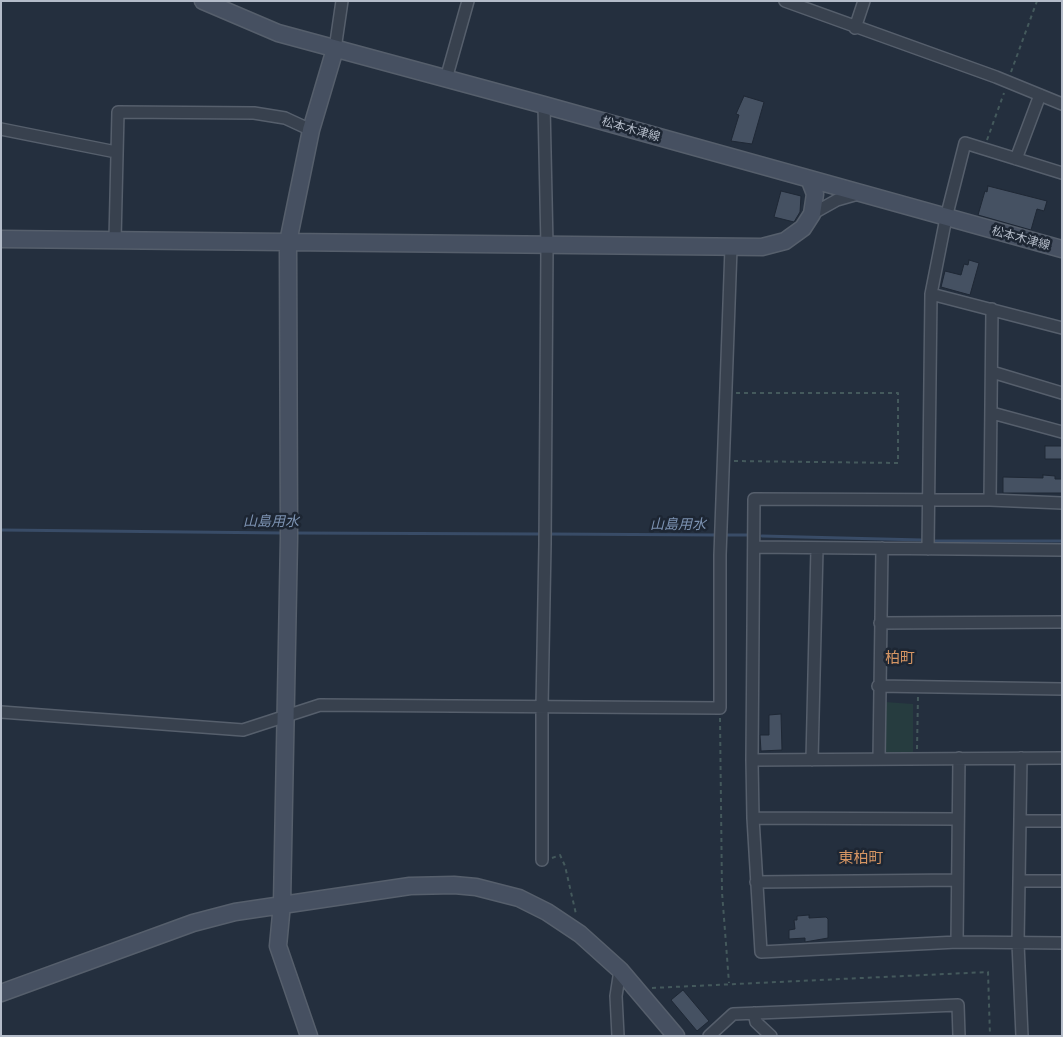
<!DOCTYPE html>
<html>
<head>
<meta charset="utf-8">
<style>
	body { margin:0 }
	#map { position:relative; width:1063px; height:1037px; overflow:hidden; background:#242f3e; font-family:Barlow,sans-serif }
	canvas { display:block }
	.frame { position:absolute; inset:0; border:2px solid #b4bcc9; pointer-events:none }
</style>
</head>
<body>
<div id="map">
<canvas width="1063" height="1037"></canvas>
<div class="frame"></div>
</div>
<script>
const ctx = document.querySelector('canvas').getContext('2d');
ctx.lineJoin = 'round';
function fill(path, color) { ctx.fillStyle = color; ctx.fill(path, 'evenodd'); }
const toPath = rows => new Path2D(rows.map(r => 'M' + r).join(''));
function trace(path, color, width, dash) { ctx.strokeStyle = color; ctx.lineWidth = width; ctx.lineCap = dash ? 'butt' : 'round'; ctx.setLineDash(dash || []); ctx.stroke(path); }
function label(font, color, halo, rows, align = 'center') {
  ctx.font = font + ' Barlow,"Noto Sans JP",sans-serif'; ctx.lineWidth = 5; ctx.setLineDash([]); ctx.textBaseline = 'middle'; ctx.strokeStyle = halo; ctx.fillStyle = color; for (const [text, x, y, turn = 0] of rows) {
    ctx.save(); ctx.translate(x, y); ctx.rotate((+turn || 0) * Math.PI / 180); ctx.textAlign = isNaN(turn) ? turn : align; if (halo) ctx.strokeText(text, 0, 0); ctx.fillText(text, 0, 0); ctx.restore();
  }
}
fill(toPath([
	[885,702,913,704,913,754,884,754]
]), '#263c3f');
trace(toPath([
	[1,530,283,533],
	[294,533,540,534],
	[549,534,717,535],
	[727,535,748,535],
	[762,536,922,540],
	[934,541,1062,541]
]), '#394c67', 3);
const building = toPath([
	[744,96,764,102,752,144,731,141,739,115,736,114,744,96],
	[988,186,1047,201,1044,211,1037,209,1031,230,978,215,985,191,987,192,988,186],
	[781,191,801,196,800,212,794,222,774,217,781,191],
	[969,260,979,263,970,295,941,287,945,271,961,275,964,264,968,265,969,260],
	[1045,446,1062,446,1062,459,1045,459,1045,446],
	[1043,475,1055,476,1055,479,1062,479,1062,493,1003,493,1003,477,1043,478,1043,475],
	[781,714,782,750,761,751,760,735,769,735,769,715,781,714],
	[809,915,809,918,826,917,828,919,828,938,805,942,805,938,789,939,789,930,795,929,794,920,797,920,797,916,809,915],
	[683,990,709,1021,697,1031,671,1000,683,990]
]);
fill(building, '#455162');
trace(building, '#1f2835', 1);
const street = toPath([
	[785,1,996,77,1062,104],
	[855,28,864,1],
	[335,49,342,1],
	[446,79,468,1],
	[1,129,116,152],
	[1016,159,1040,95],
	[812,214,837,200,858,194],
	[115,240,118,112,254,113,285,118,311,130],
	[931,294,1062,328],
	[992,372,1062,393],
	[992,413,1062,432],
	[990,500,992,309],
	[1062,503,990,500,754,499,752,760,753,818,761,952,957,942,1062,943],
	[754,547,1062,550],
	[928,549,931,294,946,218,965,143,1062,173],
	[880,623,1062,622],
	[878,686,1062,689],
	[1,712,243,730,320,705,720,708,720,555,731,248],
	[1021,758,1018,943,1022,1036],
	[879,759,882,548],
	[752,760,1062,758],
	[812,760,817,548],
	[753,818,957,819],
	[1020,821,1062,821],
	[542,860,542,707,545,544,547,246,544,105],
	[1019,881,1062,881],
	[756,882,957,880],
	[957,942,959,758],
	[754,1013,756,1022,771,1036],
	[618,1036,616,996,620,970],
	[709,1036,733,1014,958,1005,959,1036]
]);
const secondary = toPath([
	[203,1,278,33,544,105,1062,249],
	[1,239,762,247,785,241,803,228,812,214,815,194,810,181],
	[1,993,193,923,235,912,410,886,454,885,476,887,519,898,547,912,580,934,620,970,676,1036],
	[309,1036,278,946,282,904,289,538,288,242,311,130,335,49]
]);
trace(street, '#565f6c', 14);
trace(secondary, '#565f6c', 19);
trace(toPath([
	[1011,72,1037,1],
	[987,140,1004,93],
	[734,461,898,463,898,393,736,393],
	[720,718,722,892,729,983],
	[917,749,918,696],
	[552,858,560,855,565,866,576,914],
	[652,988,988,972,990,1036]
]), '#44595c', 2, [4, 4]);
trace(street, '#38414e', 11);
trace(secondary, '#465061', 16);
label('12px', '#b4bcc9', '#1d2633', [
	["松本木津線",631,129,16],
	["松本木津線",1021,238,15]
]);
label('italic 14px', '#7c92b1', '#1d2633', [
	["山島用水",271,521],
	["山島用水",678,524]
]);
label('15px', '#d59563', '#1d2633', [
	["柏町",900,658],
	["東柏町",861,858]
]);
</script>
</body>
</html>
